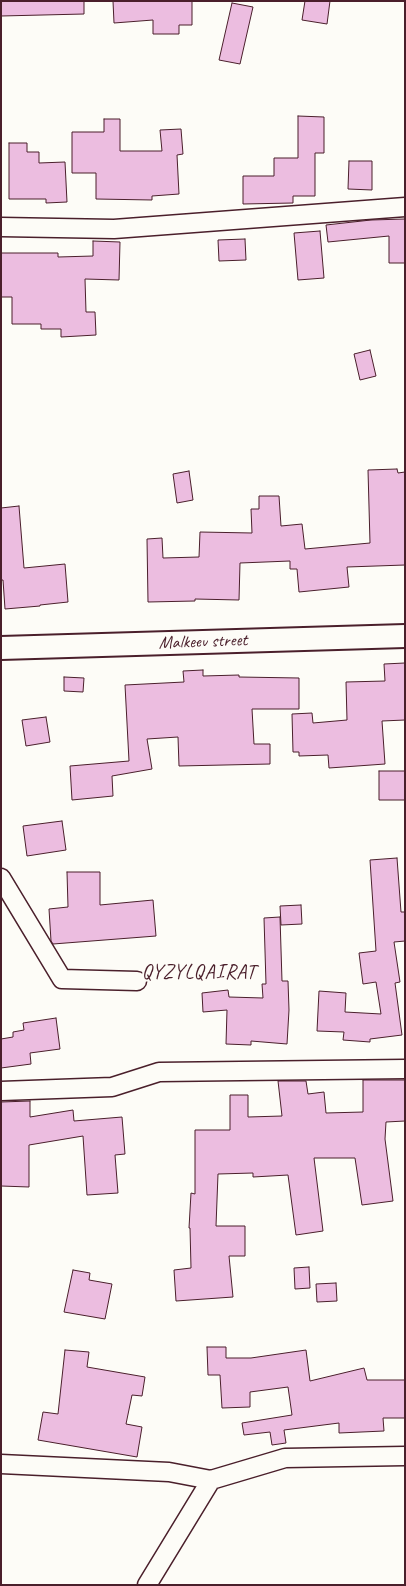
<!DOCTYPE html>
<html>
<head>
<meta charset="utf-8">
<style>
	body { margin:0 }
	#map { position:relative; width:406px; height:1586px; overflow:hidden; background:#fdfcf7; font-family:Caveat,sans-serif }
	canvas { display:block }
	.frame { position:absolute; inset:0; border:2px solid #4a1f2b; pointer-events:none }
</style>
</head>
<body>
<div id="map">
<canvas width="406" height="1586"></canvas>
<div class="frame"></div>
</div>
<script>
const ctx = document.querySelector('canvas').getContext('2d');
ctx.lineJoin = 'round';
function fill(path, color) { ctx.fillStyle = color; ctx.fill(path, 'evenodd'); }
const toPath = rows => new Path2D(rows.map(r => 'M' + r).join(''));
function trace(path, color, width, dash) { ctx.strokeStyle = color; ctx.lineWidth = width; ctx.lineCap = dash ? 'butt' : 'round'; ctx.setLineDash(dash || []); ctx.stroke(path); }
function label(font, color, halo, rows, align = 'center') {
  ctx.font = font + ' Caveat,sans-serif'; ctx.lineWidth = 4; ctx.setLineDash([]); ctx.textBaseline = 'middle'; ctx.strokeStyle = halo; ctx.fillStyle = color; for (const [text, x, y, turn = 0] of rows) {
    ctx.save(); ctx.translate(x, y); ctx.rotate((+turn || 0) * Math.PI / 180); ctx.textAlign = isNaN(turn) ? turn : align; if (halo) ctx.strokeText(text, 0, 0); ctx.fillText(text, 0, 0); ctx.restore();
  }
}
const building = toPath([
	[1,1,84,1,84,14,1,16,1,1],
	[113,1,192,1,192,25,179,25,179,34,153,34,153,20,114,23,113,1],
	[305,1,330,1,327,24,302,20,305,1],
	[232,3,253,7,240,64,219,60,232,3],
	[298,116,324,117,324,153,315,153,315,196,293,196,293,203,243,204,243,176,274,176,274,158,298,158,298,116],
	[104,119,120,119,120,151,162,151,160,130,181,129,183,154,177,155,179,194,152,196,152,200,96,199,96,173,72,173,72,132,104,132,104,119],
	[9,143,27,143,27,152,39,152,39,163,65,162,67,202,46,203,46,199,9,199,9,143],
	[349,161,372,161,372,190,348,189,349,161],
	[405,219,405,263,389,263,389,236,328,242,326,225,371,220,405,219],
	[320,231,324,278,298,280,294,233,320,231],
	[245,239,246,260,219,261,218,240,245,239],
	[93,241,120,242,119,280,85,279,86,312,95,312,96,335,61,337,61,329,41,329,41,324,12,324,12,297,1,297,1,253,58,253,58,257,93,256,93,241],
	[370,350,376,376,360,380,354,354,370,350],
	[397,469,398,473,405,472,405,565,347,567,349,587,299,592,297,569,290,569,290,561,240,563,239,600,195,599,195,601,148,602,147,539,162,538,163,558,199,557,200,532,252,533,251,509,259,509,259,496,279,496,281,526,302,524,305,549,370,543,368,470,397,469],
	[189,471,193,500,177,503,173,474,189,471],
	[19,506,24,568,65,564,68,602,40,605,40,606,5,609,3,580,1,580,1,508,19,506],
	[405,663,405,720,382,721,385,764,329,768,328,755,299,756,299,752,293,752,292,714,312,713,313,723,347,720,346,682,385,681,384,664,405,663],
	[203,670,203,676,239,675,239,677,299,678,299,709,252,709,254,744,270,744,270,764,179,766,178,737,147,739,152,769,112,776,113,796,72,800,70,766,129,761,125,685,184,682,183,671,203,670],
	[64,677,84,678,83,692,64,691,64,677],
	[46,717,50,742,26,746,22,720,46,717],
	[379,771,405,771,405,800,379,800,379,771],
	[62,821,66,850,27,856,23,826,62,821],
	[397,858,401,912,405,912,405,941,394,942,400,982,395,983,402,1035,370,1039,370,1042,343,1040,344,1032,317,1031,319,991,346,993,345,1012,381,1014,376,982,363,984,359,953,376,951,370,860,397,858],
	[67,872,100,872,100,905,153,900,156,936,53,944,51,941,49,909,68,907,67,872],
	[301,905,302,924,281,925,280,906,301,905],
	[280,917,282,981,288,981,289,1010,287,1044,251,1041,251,1045,226,1044,227,1010,203,1012,202,993,228,990,229,997,263,998,262,984,266,984,264,918,280,917],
	[56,1018,60,1049,30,1053,31,1064,1,1068,1,1039,13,1037,13,1032,24,1030,23,1023,56,1018],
	[363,1080,405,1080,405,1121,386,1122,385,1139,393,1201,362,1205,355,1158,314,1158,323,1231,296,1235,288,1175,253,1177,253,1173,218,1174,216,1226,245,1226,245,1256,229,1256,233,1297,176,1301,174,1270,191,1268,190,1228,189,1228,191,1193,195,1194,195,1130,230,1130,230,1095,248,1095,248,1117,282,1116,278,1081,306,1081,308,1094,324,1092,326,1113,363,1112,363,1080],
	[30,1101,30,1117,73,1110,74,1121,122,1117,125,1154,115,1155,118,1193,87,1195,83,1136,29,1145,29,1187,1,1186,1,1102,30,1101],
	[309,1267,310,1288,295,1289,294,1268,309,1267],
	[73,1270,90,1273,89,1280,112,1284,105,1319,64,1312,73,1270],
	[336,1283,337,1301,317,1302,316,1284,336,1283],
	[207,1347,226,1347,226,1358,251,1358,306,1350,310,1381,364,1368,367,1380,405,1380,405,1418,383,1418,384,1431,339,1433,339,1423,284,1430,286,1443,272,1445,270,1432,244,1435,242,1423,292,1415,288,1387,250,1392,250,1407,222,1408,220,1375,208,1375,207,1347],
	[65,1350,89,1352,87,1367,145,1377,142,1396,132,1395,126,1424,142,1427,137,1457,38,1440,43,1412,58,1414,65,1350]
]);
fill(building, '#ecbde0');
trace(building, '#4a1f2b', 1);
const minor = toPath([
	[1,227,114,229,405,207],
	[1,878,62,979,137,981],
	[1,1091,112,1087,159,1072,405,1069],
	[1,1464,169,1472,211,1480],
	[147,1585,211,1480,285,1458,405,1456]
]);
const major = toPath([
	[1,648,405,636]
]);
trace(minor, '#4a1f2b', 21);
trace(major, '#4a1f2b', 26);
trace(minor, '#fdfcf7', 18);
trace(major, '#fdfcf7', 22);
label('18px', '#4a1f2b', '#fdfcf7', [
	["Malkeev street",203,642,-2]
]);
ctx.letterSpacing = '1px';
label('20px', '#4a1f2b', '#fdfcf7', [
	["QYZYLQAIRAT",199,973]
]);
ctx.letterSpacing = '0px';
</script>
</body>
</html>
